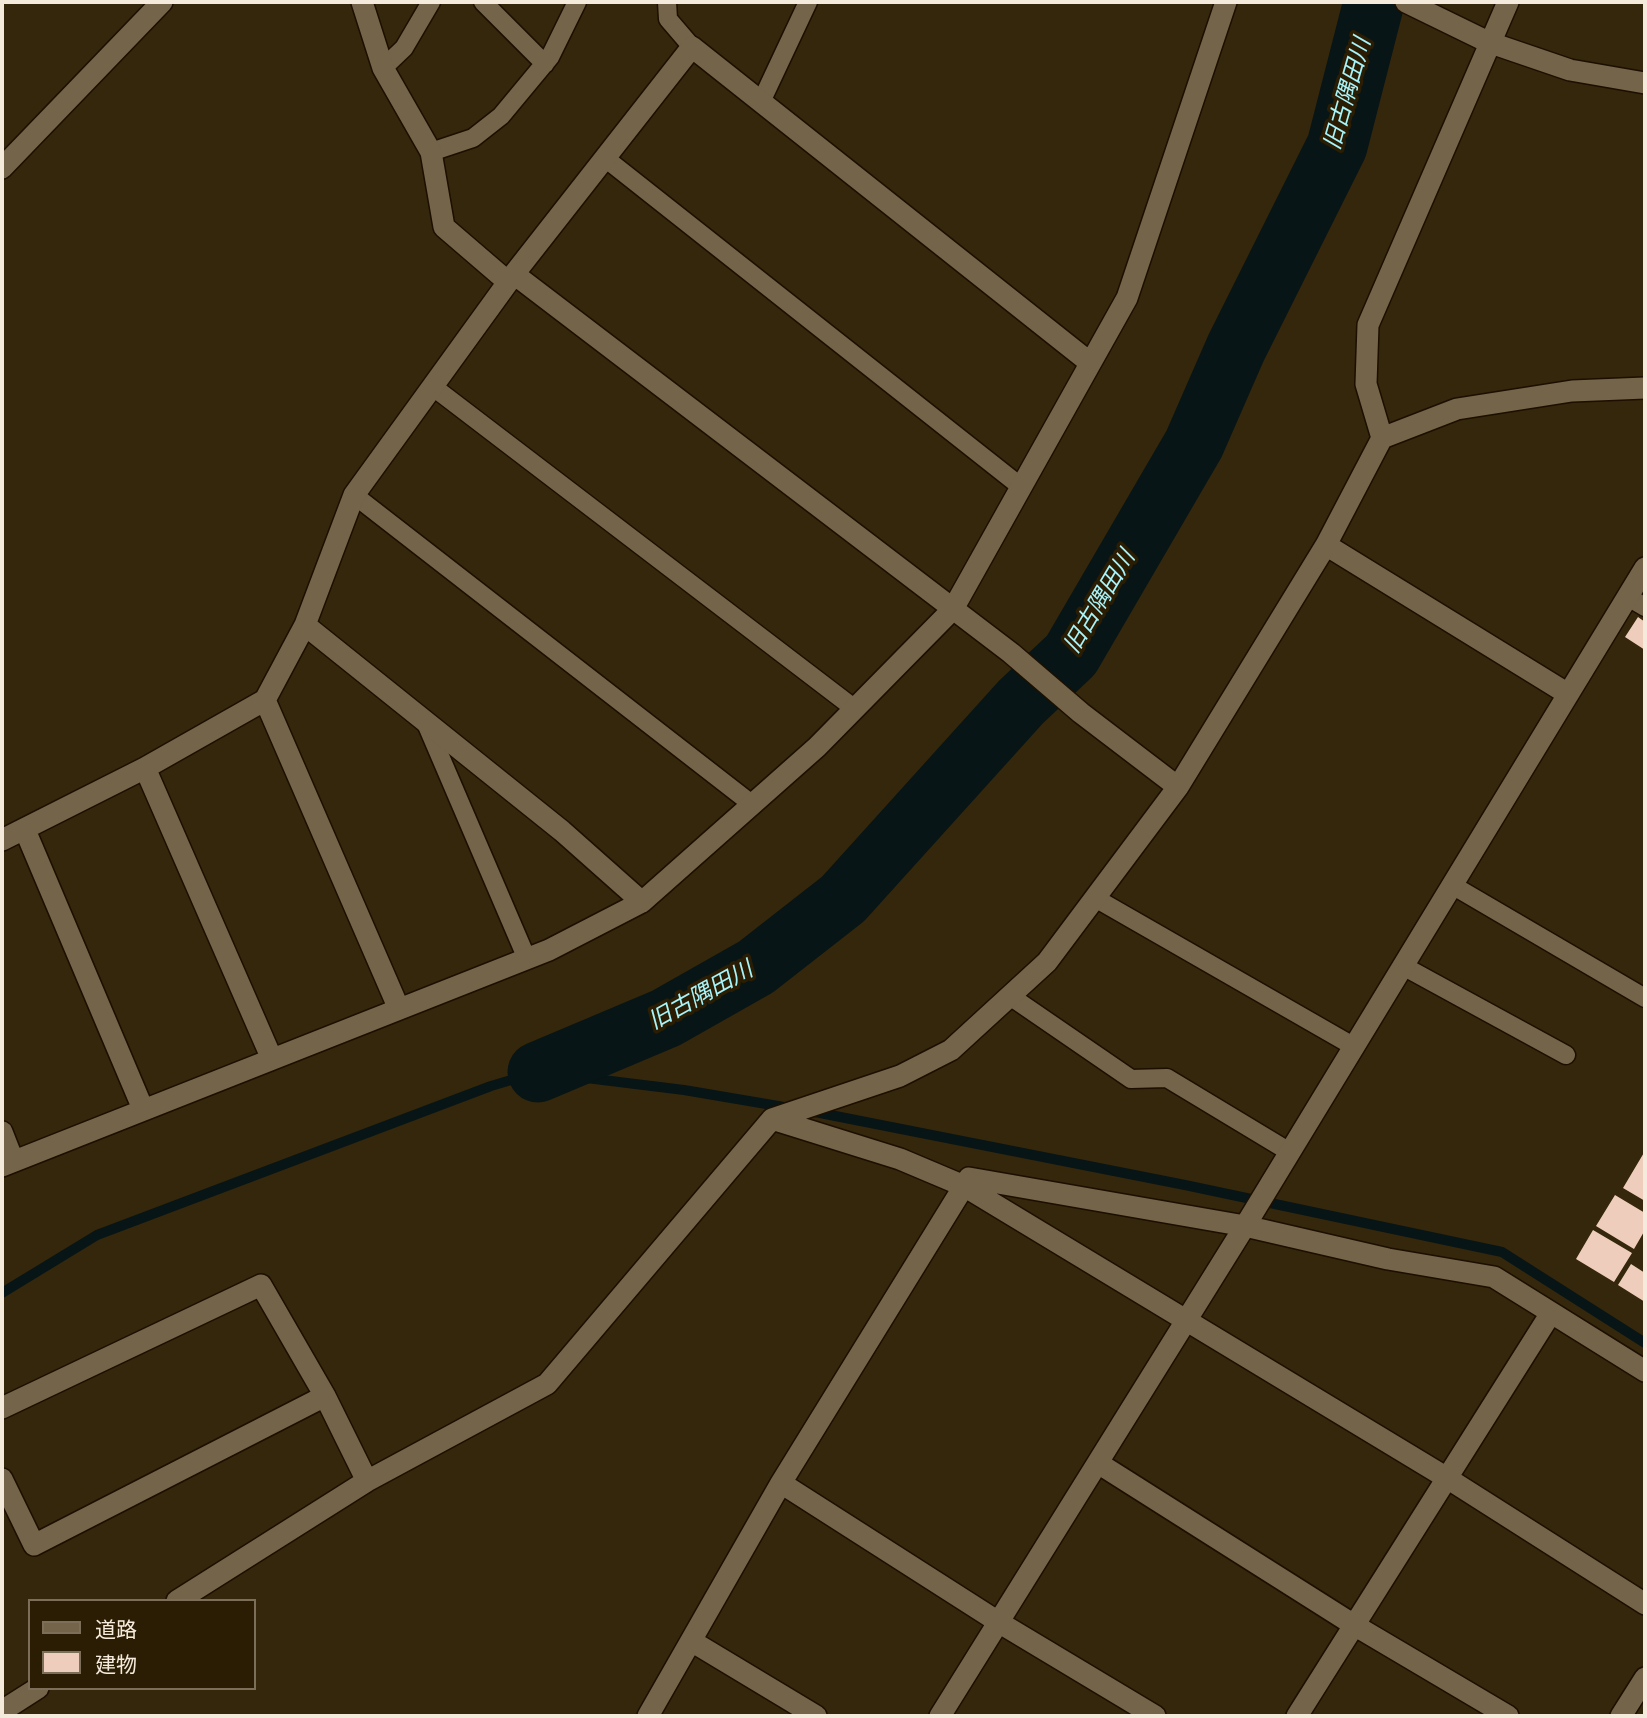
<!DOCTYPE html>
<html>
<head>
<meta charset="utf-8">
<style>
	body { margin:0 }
	#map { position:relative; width:1647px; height:1718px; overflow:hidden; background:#35270c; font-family:"Libre Baskerville","Noto Sans JP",serif }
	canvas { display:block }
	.frame { position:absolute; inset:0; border:4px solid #f5ebdc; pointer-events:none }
	.legend { position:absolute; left:28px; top:1599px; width:228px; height:91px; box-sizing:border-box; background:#2b1d03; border:2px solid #7c6f5a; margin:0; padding:9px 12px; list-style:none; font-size:21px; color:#f5ebdc }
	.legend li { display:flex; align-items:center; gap:14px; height:35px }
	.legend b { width:35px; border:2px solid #7c6f5a }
</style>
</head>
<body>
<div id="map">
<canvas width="1647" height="1718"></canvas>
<div class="frame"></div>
<ul class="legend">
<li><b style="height:9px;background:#746449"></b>道路</li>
<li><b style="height:19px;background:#efcdbc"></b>建物</li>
</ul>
</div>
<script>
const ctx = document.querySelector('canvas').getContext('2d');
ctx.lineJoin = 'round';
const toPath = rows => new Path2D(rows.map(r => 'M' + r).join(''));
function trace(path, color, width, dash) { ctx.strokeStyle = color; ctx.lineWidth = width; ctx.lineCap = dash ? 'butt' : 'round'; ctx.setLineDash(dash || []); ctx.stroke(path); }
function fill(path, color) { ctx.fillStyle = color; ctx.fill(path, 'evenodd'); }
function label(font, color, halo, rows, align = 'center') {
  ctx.font = font + ' "Libre Baskerville","Noto Sans JP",serif'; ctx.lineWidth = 7; ctx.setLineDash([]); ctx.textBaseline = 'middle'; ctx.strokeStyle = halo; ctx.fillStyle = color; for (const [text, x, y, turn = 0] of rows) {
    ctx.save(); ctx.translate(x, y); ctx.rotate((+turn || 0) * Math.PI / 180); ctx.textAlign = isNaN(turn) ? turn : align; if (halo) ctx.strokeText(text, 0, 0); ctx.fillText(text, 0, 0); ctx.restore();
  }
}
trace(toPath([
	[810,1111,1185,1185,1502,1252,1645,1343],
	[2,1293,97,1235,491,1086,538,1072,684,1090,790,1108]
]), '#081516', 10);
trace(toPath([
	[538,1072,666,1018,756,967,843,899,1021,702,1071,655,1194,444,1236,348,1337,146,1374,2]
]), '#081516', 61);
fill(toPath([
	[1638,617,1645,622,1645,650,1625,637],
	[1645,1151,1645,1201,1623,1188],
	[1615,1195,1645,1213,1645,1230,1634,1249,1596,1226],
	[1593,1230,1632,1253,1614,1282,1576,1259],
	[1631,1264,1645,1273,1645,1302,1618,1285]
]), '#efcdbc');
const lane = toPath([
	[483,2,545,64],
	[667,2,668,19,692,47],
	[383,68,404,48,431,2],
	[761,102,808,2],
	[431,152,473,138,501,116,550,57,577,2],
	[605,158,1020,486],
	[432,386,855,709],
	[354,495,753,805],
	[1628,597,1645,607],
	[425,721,527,959],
	[1452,885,1645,998],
	[1095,898,1353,1046],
	[1403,966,1566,1055],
	[1010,996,1131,1079,1167,1078,1288,1151]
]);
const street = toPath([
	[362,2,383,68,431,152,444,227,508,282],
	[1406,2,1488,42,1570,70,1645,83],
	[2,168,162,2],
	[514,274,1011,653,1081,713,1178,787],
	[1382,438,1366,384,1368,325,1508,2],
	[1326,545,1568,694],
	[305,625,562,831,642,902],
	[265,700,399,1009],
	[145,768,272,1059],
	[25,830,143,1109],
	[2,840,145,768,265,700,305,625,354,495,514,274,692,47,1089,362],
	[772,1119,900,1159,964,1186,1447,1478,1645,1604],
	[2,1132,13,1160],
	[2,1166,549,950,642,902,817,747,953,609,1127,298,1226,2],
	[2,1408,261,1285,325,1396,367,1481],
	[1098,1463,1354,1625,1508,1716],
	[2,1479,34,1545,325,1396],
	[781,1483,1000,1623,1155,1716],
	[177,1601,367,1481,547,1384,772,1119,900,1076,951,1050,1047,962,1178,787,1326,545,1382,438,1457,409,1572,391,1645,388],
	[693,1642,816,1716],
	[2,1711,38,1688],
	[648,1716,781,1483,969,1178,1245,1226,1388,1259,1494,1277,1645,1371],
	[940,1716,1245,1226,1645,568],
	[1297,1716,1551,1313],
	[1621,1716,1645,1678]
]);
trace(lane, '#1c0f00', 21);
trace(street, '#1c0f00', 24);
trace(lane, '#746449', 18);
trace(street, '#746449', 21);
label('italic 23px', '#a8f4fb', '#2b1d03', [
	["旧古隅田川",1348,94,-74],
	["旧古隅田川",1100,602,-59],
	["旧古隅田川",701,996,-29]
]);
</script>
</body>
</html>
